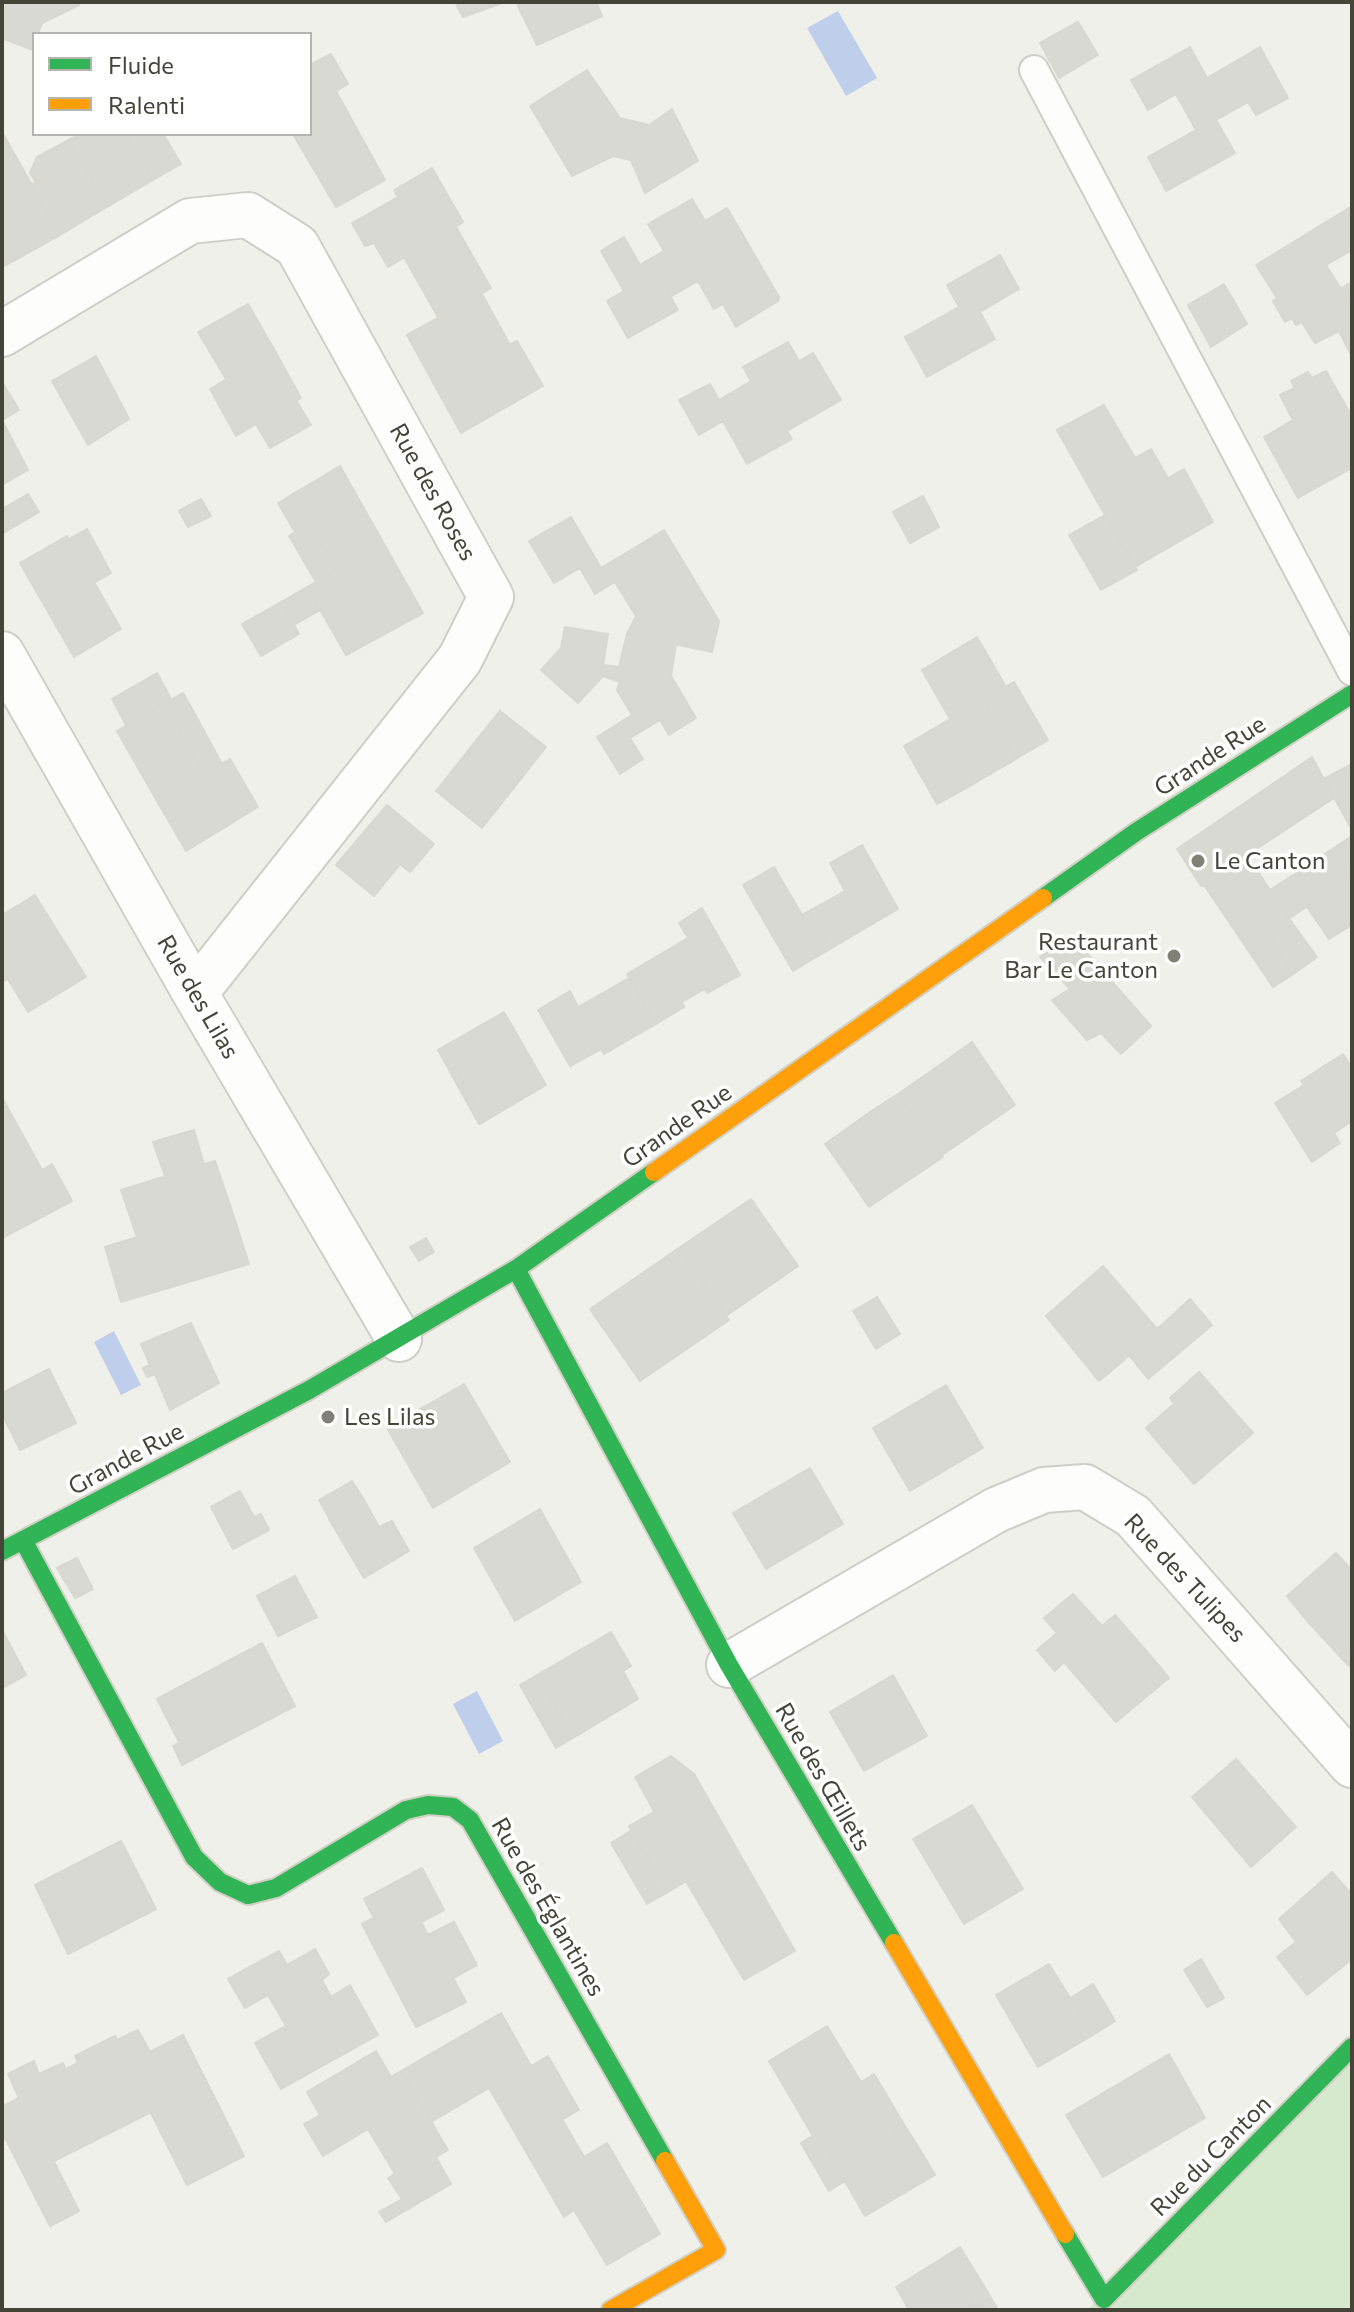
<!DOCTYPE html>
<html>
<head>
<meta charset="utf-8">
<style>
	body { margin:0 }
	#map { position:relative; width:1354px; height:2312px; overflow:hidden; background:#f0f0eb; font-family:Commissioner,sans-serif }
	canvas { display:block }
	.frame { position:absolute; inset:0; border:4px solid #454438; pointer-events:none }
	.legend { position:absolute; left:32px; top:32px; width:280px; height:104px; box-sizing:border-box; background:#fff; border:2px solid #b5b4af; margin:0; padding:10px 14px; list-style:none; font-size:24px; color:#454438 }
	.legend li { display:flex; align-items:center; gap:16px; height:40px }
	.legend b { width:40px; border:2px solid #b5b4af }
</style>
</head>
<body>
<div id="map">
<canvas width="1354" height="2312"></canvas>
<div class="frame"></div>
<ul class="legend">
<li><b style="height:10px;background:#30b455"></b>Fluide</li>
<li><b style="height:10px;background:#ff9f0a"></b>Ralenti</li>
</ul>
</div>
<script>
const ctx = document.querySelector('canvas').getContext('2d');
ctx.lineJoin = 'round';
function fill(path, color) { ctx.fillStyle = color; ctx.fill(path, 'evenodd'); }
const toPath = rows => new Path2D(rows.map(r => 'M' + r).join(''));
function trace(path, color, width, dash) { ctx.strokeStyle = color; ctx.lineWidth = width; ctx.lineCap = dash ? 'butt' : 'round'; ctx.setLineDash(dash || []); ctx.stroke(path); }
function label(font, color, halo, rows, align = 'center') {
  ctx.font = font + ' Commissioner,sans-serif'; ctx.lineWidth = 7; ctx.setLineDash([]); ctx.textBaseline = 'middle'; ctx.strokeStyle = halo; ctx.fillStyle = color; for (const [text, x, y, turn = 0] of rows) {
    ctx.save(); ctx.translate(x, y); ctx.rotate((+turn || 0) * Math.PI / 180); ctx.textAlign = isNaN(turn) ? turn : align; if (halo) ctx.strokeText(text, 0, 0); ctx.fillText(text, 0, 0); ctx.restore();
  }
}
fill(toPath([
	[1352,2044,1352,2310,1087,2310]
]), '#d7e9cd');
fill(toPath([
	[838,11,877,78,846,96,807,28],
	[114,1331,141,1385,121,1395,94,1342],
	[477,1691,503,1741,479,1754,453,1704]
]), '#bfceea');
const building = toPath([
	[2,2,77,2,79,5,42,23,38,34,34,34,33,50,2,38,2,2],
	[455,2,505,2,463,17,455,2],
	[516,2,596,2,602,16,537,45,516,2],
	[1078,22,1098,55,1059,78,1040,43,1078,22],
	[1190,47,1207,78,1260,47,1288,98,1256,115,1248,102,1216,120,1235,153,1166,191,1148,157,1196,130,1176,94,1148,110,1131,80,1190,47],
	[331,54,348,84,336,91,360,135,310,163,293,134,310,134,310,65,331,54],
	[587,70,620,118,649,125,672,109,698,161,645,193,631,160,613,156,572,176,530,106,587,70],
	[2,132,60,235,2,267,2,132],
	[81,134,120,134,79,157,69,140,81,134],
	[120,134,126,134,153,180,107,207,79,157,120,134],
	[126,134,163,134,181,164,153,180,126,134],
	[360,135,385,180,336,207,310,163,360,135],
	[69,140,79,157,35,181,30,173,37,157,69,140],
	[79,157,107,207,60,235,31,185,79,157],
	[432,168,463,222,388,267,374,243,365,246,352,223,398,197,394,190,432,168],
	[692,199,705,221,727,208,779,297,778,301,736,327,723,304,714,309,694,274,667,290,678,310,628,338,607,301,624,291,601,251,624,237,640,265,664,251,648,224,692,199],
	[1352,206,1352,250,1326,265,1341,289,1348,284,1352,285,1352,307,1348,298,1296,325,1292,318,1285,322,1273,301,1277,298,1256,265,1352,206],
	[456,227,491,288,439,319,404,257,456,227],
	[1000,255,1019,289,980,312,995,339,927,377,905,337,959,307,947,285,1000,255],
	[694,274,698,281,670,297,667,290,694,274],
	[1224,284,1247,324,1211,347,1188,305,1224,284],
	[482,294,510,345,435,386,407,335,482,294],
	[1348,298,1352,307,1352,357,1339,331,1315,343,1301,321,1348,298],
	[248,304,275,351,226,379,198,332,248,304],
	[517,341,543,386,461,433,435,386,517,341],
	[788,342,799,361,813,353,841,400,787,431,792,439,747,464,723,421,699,435,679,400,710,384,719,400,751,381,743,367,788,342],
	[275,351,301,398,236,436,210,389,275,351],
	[96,356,129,419,88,445,52,381,96,356],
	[1326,371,1352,417,1352,468,1298,498,1264,437,1293,420,1280,395,1295,388,1291,381,1308,372,1312,378,1326,371],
	[2,382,19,410,2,420,2,382],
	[296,400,311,425,270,448,256,424,296,400],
	[1104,405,1135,458,1151,449,1168,478,1184,469,1213,522,1159,553,1143,527,1119,540,1057,430,1104,405],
	[2,420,28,470,2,485,2,420],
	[340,466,384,544,337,570,309,524,295,532,278,503,340,466],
	[28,494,39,512,2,534,2,509,28,494],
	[923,496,939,527,910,543,893,512,923,496],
	[201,499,211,516,188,527,179,511,201,499],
	[1105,515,1137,570,1101,590,1069,535,1105,515],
	[571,517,601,568,664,530,719,621,712,652,627,634,636,616,615,582,595,594,580,568,554,583,529,541,571,517],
	[309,524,337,570,316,582,289,536,309,524],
	[1143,527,1159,553,1135,567,1119,540,1143,527],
	[87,529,111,573,47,610,20,563,67,536,69,539,87,529],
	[384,544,423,613,346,655,307,587,384,544],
	[94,582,121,629,74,657,47,610,94,582],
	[307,587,320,610,294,625,281,602,307,587],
	[281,602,299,634,261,656,242,624,281,602],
	[565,627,608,634,603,665,619,667,627,634,676,644,671,676,696,718,669,735,660,720,630,738,643,759,620,774,597,737,632,715,617,690,620,682,603,676,578,703,541,670,561,648,565,627],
	[977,637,1006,687,983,700,1016,759,975,783,970,776,933,797,904,746,950,719,922,670,977,637],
	[157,673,171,699,126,725,112,699,157,673],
	[1014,682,1048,740,1016,759,983,700,1014,682],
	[183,693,197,718,178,729,204,774,157,801,117,731,183,693],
	[500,711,546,747,513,789,467,752,500,711],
	[197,718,222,764,204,774,178,729,197,718],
	[467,752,513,789,482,828,436,791,467,752],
	[1312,757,1334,798,1247,855,1270,890,1352,836,1352,879,1346,872,1285,912,1293,924,1272,938,1292,975,1273,987,1204,885,1201,886,1177,849,1312,757],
	[230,759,258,807,186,851,157,801,230,759],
	[1352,764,1352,830,1324,779,1352,764],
	[970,776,975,783,937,804,933,797,970,776],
	[387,805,434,844,410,872,400,864,374,896,336,865,387,805],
	[862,845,898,909,830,949,809,911,845,891,830,863,862,845],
	[774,867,802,915,809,911,830,949,793,971,743,885,774,867],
	[1346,872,1352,879,1352,924,1347,928,1324,895,1289,919,1285,912,1346,872],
	[35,895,86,977,28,1012,8,979,2,982,2,915,35,895],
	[1324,895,1347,928,1329,939,1307,907,1324,895],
	[702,908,740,975,707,993,705,989,682,1002,684,1007,656,1024,627,974,688,938,679,923,702,908],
	[1293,924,1317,957,1292,975,1272,938,1293,924],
	[1072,936,1151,1026,1121,1054,1101,1033,1087,1040,1052,1000,1070,989,1040,957,1072,936],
	[629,978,656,1024,604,1054,601,1049,570,1066,538,1010,570,991,578,1007,629,978],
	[504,1012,546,1085,485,1121,443,1047,504,1012],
	[972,1042,1015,1105,942,1155,902,1100,935,1078,931,1071,972,1042],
	[443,1047,485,1121,479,1124,438,1050,443,1047],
	[1343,1054,1352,1068,1352,1121,1334,1133,1340,1143,1312,1162,1275,1103,1304,1085,1301,1081,1343,1054],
	[931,1071,935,1078,902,1100,898,1094,931,1071],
	[898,1094,943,1157,869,1207,831,1152,879,1119,873,1110,898,1094],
	[4,1101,42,1170,52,1164,72,1201,2,1238,2,1102,4,1101],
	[873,1110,879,1119,831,1152,825,1144,873,1110],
	[194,1130,204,1165,165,1176,153,1142,194,1130],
	[215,1161,231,1208,137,1237,121,1190,215,1161],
	[751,1199,798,1266,726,1316,679,1248,751,1199],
	[231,1208,249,1264,121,1302,105,1247,231,1208],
	[426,1238,434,1252,419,1261,410,1247,426,1238],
	[679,1248,729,1320,640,1381,590,1309,679,1248],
	[1103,1266,1158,1330,1109,1373,1074,1332,1065,1339,1046,1316,1103,1266],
	[877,1297,900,1334,876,1349,853,1311,877,1297],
	[1190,1299,1212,1325,1148,1379,1129,1355,1190,1299],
	[191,1323,219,1383,170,1410,155,1374,147,1377,143,1368,150,1365,141,1344,191,1323],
	[1074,1332,1109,1373,1099,1381,1065,1339,1074,1332],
	[49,1369,76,1423,20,1450,2,1414,2,1393,49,1369],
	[1199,1372,1253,1433,1194,1484,1146,1428,1174,1404,1170,1398,1199,1372],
	[464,1384,510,1462,433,1508,387,1428,464,1384],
	[946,1385,983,1448,910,1491,873,1428,946,1385],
	[810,1468,843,1524,766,1569,733,1513,810,1468],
	[352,1481,363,1498,329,1518,319,1500,352,1481],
	[240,1491,254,1517,261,1514,269,1530,233,1549,211,1507,240,1491],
	[363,1498,379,1527,392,1521,409,1551,364,1578,329,1519,363,1498],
	[540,1509,581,1582,515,1621,474,1548,540,1509],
	[1336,1553,1352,1570,1352,1661,1315,1618,1309,1623,1287,1596,1336,1553],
	[77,1558,93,1589,75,1598,57,1568,77,1558],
	[295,1576,317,1617,282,1634,261,1594,295,1576],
	[261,1594,282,1634,278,1636,257,1596,261,1594],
	[1073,1594,1102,1626,1115,1615,1161,1668,1143,1683,1152,1692,1116,1722,1064,1662,1055,1671,1037,1650,1057,1633,1044,1618,1073,1594],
	[1315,1618,1352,1661,1349,1666,1309,1623,1315,1618],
	[2,1630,26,1675,2,1688,2,1630],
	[611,1632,631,1666,623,1671,638,1699,573,1738,537,1675,611,1632],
	[262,1643,295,1706,210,1750,201,1732,179,1742,157,1699,262,1643],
	[1161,1668,1169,1678,1152,1692,1143,1683,1161,1668],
	[537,1675,573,1738,556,1748,520,1685,537,1675],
	[893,1675,927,1736,864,1771,830,1712,893,1675],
	[201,1732,210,1750,182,1765,173,1746,201,1732],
	[671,1756,694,1774,648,1800,635,1777,671,1756],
	[1236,1759,1296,1827,1251,1867,1192,1797,1236,1759],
	[694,1774,738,1851,668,1892,629,1826,654,1812,648,1800,694,1774],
	[972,1805,1023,1889,964,1924,913,1839,972,1805],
	[632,1830,668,1892,647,1904,611,1843,632,1830],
	[121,1841,156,1909,68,1954,35,1885,121,1841],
	[738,1851,795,1951,744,1980,686,1881,738,1851],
	[422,1868,444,1910,421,1922,428,1935,454,1922,477,1965,453,1978,466,2002,416,2027,362,1924,374,1918,364,1899,422,1868],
	[1332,1872,1352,1895,1352,1959,1307,1995,1277,1957,1296,1942,1279,1919,1332,1872],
	[315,1949,329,1974,322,1980,331,1997,350,1985,378,2035,281,2089,255,2043,286,2026,268,1995,245,2008,228,1979,279,1951,287,1965,315,1949],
	[1201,1959,1224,1998,1207,2007,1184,1970,1201,1959],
	[1049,1964,1093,2035,1038,2067,996,1995,1049,1964],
	[1093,1984,1115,2021,1093,2035,1070,1998,1093,1984],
	[501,2013,531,2066,548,2056,579,2110,521,2143,489,2088,431,2122,401,2071,501,2013],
	[827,2026,861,2082,874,2074,886,2094,813,2136,769,2061,827,2026],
	[138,2030,150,2052,183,2035,244,2156,187,2185,147,2105,123,2118,119,2111,47,2148,79,2211,50,2226,2,2132,2,2107,19,2098,8,2074,34,2061,39,2074,63,2063,66,2069,78,2063,75,2056,115,2036,117,2040,138,2030],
	[376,2051,391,2077,401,2071,448,2150,436,2157,451,2184,386,2222,379,2212,402,2199,388,2178,395,2174,368,2129,323,2156,304,2124,320,2115,307,2092,376,2051],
	[1169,2054,1205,2118,1103,2177,1066,2115,1169,2054],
	[886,2094,903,2123,893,2129,908,2155,919,2148,935,2175,865,2216,817,2133,886,2094],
	[147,2105,151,2112,54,2161,47,2148,119,2111,123,2118,147,2105],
	[562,2119,584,2157,607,2143,660,2234,607,2265,574,2210,564,2217,521,2143,562,2119],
	[903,2123,919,2148,908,2155,893,2129,903,2123],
	[817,2133,845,2181,829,2191,801,2143,817,2133],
	[960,2247,984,2286,969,2294,978,2310,909,2310,896,2287,960,2247],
	[984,2286,998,2310,978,2310,969,2294,984,2286]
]);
fill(building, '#d9d9d4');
trace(building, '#d8d8d1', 2);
const lane = toPath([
	[1034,70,1352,671]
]);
const street = toPath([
	[2,334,190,221,248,215,297,246,491,597,460,659,195,993],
	[2,654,195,993,399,1339],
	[729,1665,996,1510,1044,1490,1085,1487,1133,1516,1352,1765]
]);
const fast = toPath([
	[1043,898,1136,832,1352,694],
	[516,1269,729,1665,894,1943],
	[23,1540,194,1857,220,1882,248,1895,276,1888,406,1810,428,1805,453,1807,470,1820,665,2161],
	[2,1551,309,1390,516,1269,654,1172],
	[1065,2234,1104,2299,1352,2047]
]);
const slow = toPath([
	[654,1172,1043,898],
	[894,1943,1065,2234],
	[611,2310,716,2250,665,2161]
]);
trace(lane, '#cecec9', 32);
trace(street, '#cecec9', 48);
trace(fast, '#d0d0c4', 22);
trace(slow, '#d0d0c4', 22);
trace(lane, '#fdfdfc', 28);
trace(street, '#fdfdfc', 44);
trace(fast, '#30b455', 18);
trace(slow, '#ff9f0a', 18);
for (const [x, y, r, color] of [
	[1198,861,8,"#818077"],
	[1174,956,8,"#818077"],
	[328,1417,8,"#818077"]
]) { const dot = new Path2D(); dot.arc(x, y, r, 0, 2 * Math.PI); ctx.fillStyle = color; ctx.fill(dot); trace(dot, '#fff', 3); }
label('24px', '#454438', '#fff', [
	["Rue des Roses",433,492,61],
	["Grande Rue",1210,756,-33],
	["Rue des Lilas",198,997,60],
	["Grande Rue",677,1126,-35],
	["Grande Rue",126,1459,-28],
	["Rue des Tulipes",1185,1578,47],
	["Rue des Œillets",823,1777,60],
	["Rue des Églantines",548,1907,60],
	["Rue du Canton",1211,2156,-45]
]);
label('24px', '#454438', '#fff', [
	["Le Canton",1214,861],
	["Restaurant",1158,942,"right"],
	["Bar Le Canton",1158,970,"right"],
	["Les Lilas",344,1417]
], 'left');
</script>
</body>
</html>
